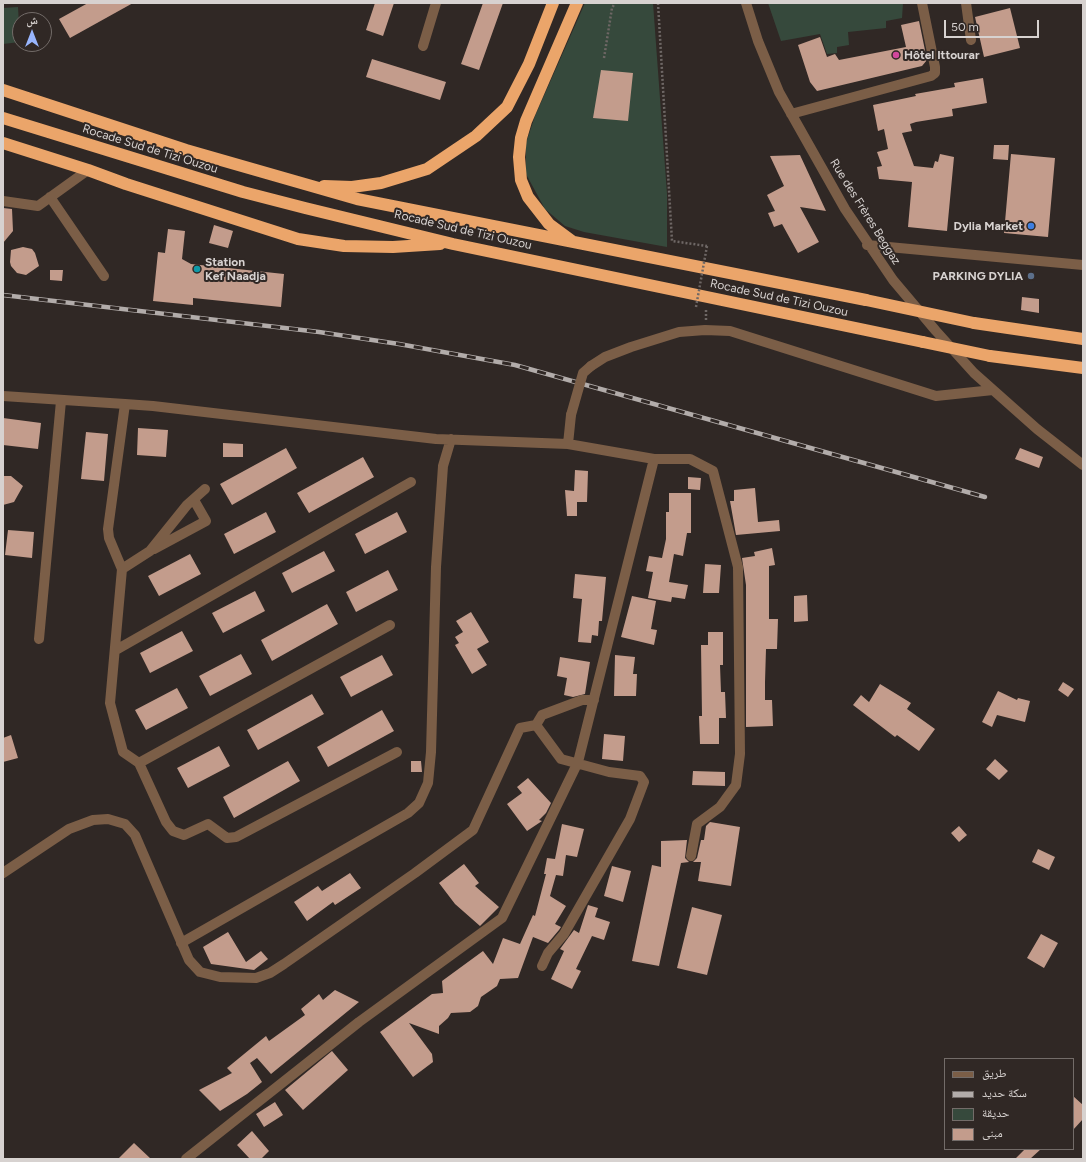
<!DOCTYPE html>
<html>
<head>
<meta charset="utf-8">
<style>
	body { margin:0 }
	#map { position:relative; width:1086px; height:1162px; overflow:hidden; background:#302825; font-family:Figtree,"Noto Naskh Arabic",sans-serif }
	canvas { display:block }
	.frame { position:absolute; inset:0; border:4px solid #d7d2d0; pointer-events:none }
	.legend { position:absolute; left:944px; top:1058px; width:130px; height:92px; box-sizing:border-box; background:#302825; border:1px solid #736c69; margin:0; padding:5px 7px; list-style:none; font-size:12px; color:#d7d2d0 }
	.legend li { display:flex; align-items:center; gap:8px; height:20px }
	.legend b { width:20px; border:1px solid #736c69 }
	.north { position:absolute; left:12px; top:12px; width:40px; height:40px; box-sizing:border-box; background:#302825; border:1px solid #736c69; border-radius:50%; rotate:0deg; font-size:11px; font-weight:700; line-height:16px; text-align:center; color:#d7d2d0 }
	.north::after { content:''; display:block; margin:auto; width:14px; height:18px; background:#98b5fd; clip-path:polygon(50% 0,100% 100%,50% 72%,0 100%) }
	.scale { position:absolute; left:944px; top:20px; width:95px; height:18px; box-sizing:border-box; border:2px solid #d7d2d0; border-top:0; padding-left:5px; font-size:12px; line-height:14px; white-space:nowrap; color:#d7d2d0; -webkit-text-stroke:3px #302825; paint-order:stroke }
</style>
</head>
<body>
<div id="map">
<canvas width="1086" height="1162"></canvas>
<div class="frame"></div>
<ul class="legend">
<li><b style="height:5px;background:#7b5e47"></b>طريق</li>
<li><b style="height:5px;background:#b2acaa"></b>سكة حديد</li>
<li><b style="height:11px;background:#36493c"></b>حديقة</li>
<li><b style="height:11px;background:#c39c8c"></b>مبنى</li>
</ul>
<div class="north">ش</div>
<div class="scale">50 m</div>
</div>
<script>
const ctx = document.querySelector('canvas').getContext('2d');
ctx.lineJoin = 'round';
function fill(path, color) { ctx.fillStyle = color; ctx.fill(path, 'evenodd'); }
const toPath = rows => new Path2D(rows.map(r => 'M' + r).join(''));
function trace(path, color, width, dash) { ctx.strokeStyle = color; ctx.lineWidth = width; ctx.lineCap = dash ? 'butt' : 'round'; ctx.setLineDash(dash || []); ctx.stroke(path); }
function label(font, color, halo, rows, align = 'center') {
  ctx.font = font + ' Figtree,sans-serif'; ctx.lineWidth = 4; ctx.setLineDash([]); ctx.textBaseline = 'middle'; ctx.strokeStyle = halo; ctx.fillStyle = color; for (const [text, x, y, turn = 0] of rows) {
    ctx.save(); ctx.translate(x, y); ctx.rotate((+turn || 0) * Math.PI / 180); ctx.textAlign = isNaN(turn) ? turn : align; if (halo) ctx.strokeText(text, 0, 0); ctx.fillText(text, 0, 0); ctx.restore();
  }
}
fill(toPath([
	[585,3,653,3,667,194,667,247,584,232,565,226,545,209,526,174,526,143,535,116],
	[768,3,903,3,902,18,886,21,886,28,848,32,849,45,837,47,837,53,827,54,820,34,781,41],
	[18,7,20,42,3,44,3,8]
]), '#36493c');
fill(toPath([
	[88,3,133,3,70,38,59,19],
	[375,3,394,3,383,36,366,30],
	[483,3,503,3,479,70,461,64],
	[1010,8,1020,48,984,57,975,17],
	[919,21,927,60,922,66,817,91,810,82,798,45,820,37,827,57,835,54,839,60,906,47,901,25],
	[372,59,446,82,440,100,366,77],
	[601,70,633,73,628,121,593,118],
	[983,78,987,103,952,109,953,116,916,122,910,124,912,131,902,133,914,166,933,168,935,161,938,162,940,154,954,157,947,231,908,227,912,182,879,179,877,167,882,166,877,152,888,149,884,129,878,131,873,105,916,96,915,94,955,87,954,83],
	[994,145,1009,145,1008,160,993,159],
	[1011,154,1055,158,1048,237,1004,233],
	[800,155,826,211,800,207,819,242,798,253,782,224,774,227,768,213,775,211,767,195,784,186,770,156],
	[3,208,12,209,13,231,3,243],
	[214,225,233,231,228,248,209,243],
	[168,229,185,231,182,259,191,264,284,274,281,307,193,298,193,305,153,301,158,252,165,253],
	[23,247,32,249,35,253,39,266,26,275,17,273,11,266,10,262,11,250],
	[50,270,63,270,62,281,50,280],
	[1022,297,1039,299,1039,313,1021,310],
	[3,418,41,423,38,449,3,445],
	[138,428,168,430,166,457,137,455],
	[86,432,108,434,104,481,81,479],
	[223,443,243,444,243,457,223,457],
	[286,448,297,468,232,505,220,484],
	[1020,448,1043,457,1039,468,1015,459],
	[363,457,374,477,309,513,297,493],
	[575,470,588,471,587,502,577,502,577,516,567,516,565,490,574,491],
	[3,476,11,476,23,486,14,502,3,505],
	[688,477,701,478,700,490,688,489],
	[755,488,758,522,779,520,780,531,736,535,730,501,734,501,734,490],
	[669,493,691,493,691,533,687,533,683,556,674,554,669,582,688,585,685,599,672,597,671,602,648,598,653,572,646,571,649,556,662,558,666,539,666,512,669,512],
	[266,512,276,532,234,554,224,534],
	[397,512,407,532,365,554,355,534],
	[8,530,34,532,32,558,5,555],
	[772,548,775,565,769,566,769,619,778,619,777,649,766,649,765,682,765,700,772,700,773,726,746,727,746,585,742,558,755,556,754,552],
	[324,551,335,571,292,593,282,573],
	[190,554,201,574,159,596,148,576],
	[705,564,721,565,719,593,703,593],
	[388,570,398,590,356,612,346,592],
	[575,574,606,577,602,621,599,621,598,636,592,635,591,643,578,642,582,599,573,598],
	[255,591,265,611,223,633,212,613],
	[807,595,808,621,794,622,794,596],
	[632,596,656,601,651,629,657,630,654,645,621,637],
	[327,604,338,624,272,661,261,640],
	[471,612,489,642,477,649,487,665,472,674,455,645,459,643,455,637,463,632,456,621],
	[182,631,193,651,150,673,140,653],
	[708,632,723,632,723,665,720,665,721,692,725,692,726,718,719,718,719,744,700,744,699,716,702,716,701,645,708,645],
	[241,654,252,674,210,696,199,676],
	[382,655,393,675,351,697,340,677],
	[615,655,635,657,633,674,637,674,636,696,614,696],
	[560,657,590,662,585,694,573,697,564,695,567,678,557,676],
	[1063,682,1074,689,1068,697,1058,690],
	[880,684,911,703,907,709,935,729,919,751,897,735,895,737,853,705,861,695,869,702],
	[177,688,188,708,146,730,135,710],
	[998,691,1017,700,1018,698,1030,701,1025,722,997,715,992,727,982,722],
	[312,694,324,714,258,750,247,730],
	[382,710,394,731,328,767,317,747],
	[604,734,625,736,623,761,602,759],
	[11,735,18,758,3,762,3,738],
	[219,746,230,766,188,788,177,768],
	[995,759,1008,771,999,780,986,769],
	[288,761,300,781,234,818,223,797],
	[411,761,421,761,422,772,411,772],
	[693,771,725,772,725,786,692,785],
	[528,778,551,803,546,813,539,820,542,821,527,831,507,804,522,793,517,787],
	[710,822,740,827,731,886,698,881,701,862,693,862,697,858,701,840,704,840,706,826],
	[562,824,584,829,577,857,566,855,563,876,556,875,550,896,566,906,555,924,561,927,559,930,548,943,533,937,518,978,500,979,497,986,481,997,478,1006,470,1012,451,1013,448,1018,439,1026,439,1034,409,1023,432,1054,433,1062,413,1077,380,1032,432,994,443,993,442,981,483,951,493,964,503,938,520,944,533,915,535,916,546,874,544,874,547,858,555,859],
	[959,826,967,835,959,842,951,833],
	[687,840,685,858,689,862,681,863,659,966,632,961,652,865,661,867,661,841],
	[1038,849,1055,857,1049,870,1032,862],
	[464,864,479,883,475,886,499,907,480,926,455,904,439,883],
	[612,866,631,871,623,902,604,896],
	[350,873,361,888,335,905,333,902,307,921,294,902,318,886,322,891],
	[588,905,598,908,595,917,610,922,604,940,592,936,576,969,581,971,572,989,551,979,564,951,560,949,574,930,579,933],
	[692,907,722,915,707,975,677,968],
	[228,932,246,962,261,951,268,959,254,970,211,964,203,947],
	[1041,934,1058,943,1044,968,1027,958],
	[335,990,359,1002,271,1074,257,1058,250,1063,262,1082,247,1094,220,1111,199,1090,232,1073,227,1068,266,1036,269,1041,305,1015,301,1009,319,994,323,1000],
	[332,1051,348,1070,303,1110,285,1090],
	[1073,1096,1083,1105,1083,1119,1073,1130],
	[275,1102,283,1115,264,1127,256,1114],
	[252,1131,269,1151,261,1159,250,1159,237,1145],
	[134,1143,151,1159,118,1159],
	[1025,1149,1041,1149,1030,1159,1015,1159]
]), '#c39c8c');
trace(toPath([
	[658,3,672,241,707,246],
	[604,58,612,8,615,3],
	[706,320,706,309]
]), '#6e6765', 2.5, [2, 2]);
trace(toPath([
	[746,3,758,41,779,92,845,209,893,280,936,331,974,373,1037,429,1083,465],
	[966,3,971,40],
	[423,46,436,3],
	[791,114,931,76,935,73,935,67,922,3],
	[50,197,104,276],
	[3,201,38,206,88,170],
	[867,245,1083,265],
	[591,366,605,357,631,347,679,332,705,330,730,331,936,396,993,390],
	[3,396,125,404,108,529,109,538,122,569,110,703,123,752,139,763,390,625],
	[125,404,153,406,436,439,568,444],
	[654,459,690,459,713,471,738,567,740,754,736,785,720,807,697,824,691,856],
	[154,549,206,521,194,500],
	[122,569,150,551,187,505,205,489],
	[39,639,61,401],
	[116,650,411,482],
	[536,725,542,715,582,700,594,700],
	[139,763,166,822,173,831,184,835,208,824,227,838,236,837,397,752],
	[3,873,69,829,93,820,108,819,125,824,135,835,189,960,200,972,220,977,256,978,270,973,284,964,415,873,473,830,520,728,536,725,561,759,609,772,640,776,644,782,630,819,564,934,548,953,542,966],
	[181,943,408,813,419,803,428,783,431,752,436,567,443,466,451,439],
	[186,1159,359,1022,502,918,578,762,654,459,568,444,571,415]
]), '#7b5e47', 10);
trace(toPath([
	[3,90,186,150,357,199,866,300],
	[3,118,243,192,305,208,453,244,923,342],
	[3,143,88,170,126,184,298,239,344,246,393,247,440,244],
	[324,186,352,187,381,183,427,169,476,136,507,107,529,64,553,3],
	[572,241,549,224,528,197,521,180,519,157,521,138,526,121,577,3],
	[974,323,1083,339],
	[990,356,1083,368]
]), '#eba56a', 12);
const rail = toPath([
	[3,295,319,332,399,344,515,365,985,497]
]);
trace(rail, '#b2acaa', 4.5);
trace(rail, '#302825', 3, [9]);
trace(toPath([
	[696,307,707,246]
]), '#6e6765', 2.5, [2, 2]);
trace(toPath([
	[571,415,583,373,591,366]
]), '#7b5e47', 10);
trace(toPath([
	[866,300,974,323],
	[923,342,990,356]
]), '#eba56a', 12);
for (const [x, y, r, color] of [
	[896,55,4,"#d1479c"],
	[1031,226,4,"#3f7fe0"],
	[197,269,4,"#0f9aa8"],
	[1031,276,4,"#5c6f8a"]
]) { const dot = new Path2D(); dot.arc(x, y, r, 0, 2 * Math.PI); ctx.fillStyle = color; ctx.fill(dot); trace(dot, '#302825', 1.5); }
label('bold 12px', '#d7d2d0', '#302825', [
	["Hôtel Ittourar",904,55],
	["Dylia Market",1023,226,"right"],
	["Station",205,262],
	["Kef Naadja",205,276],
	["PARKING DYLIA",1023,276,"right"]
], 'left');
label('12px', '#d7d2d0', '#302825', [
	["Rocade Sud de Tizi Ouzou",150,149,17],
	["Rue des Frères Beggaz",865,212,58],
	["Rocade Sud de Tizi Ouzou",463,230,13],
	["Rocade Sud de Tizi Ouzou",779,298,12]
]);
</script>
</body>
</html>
